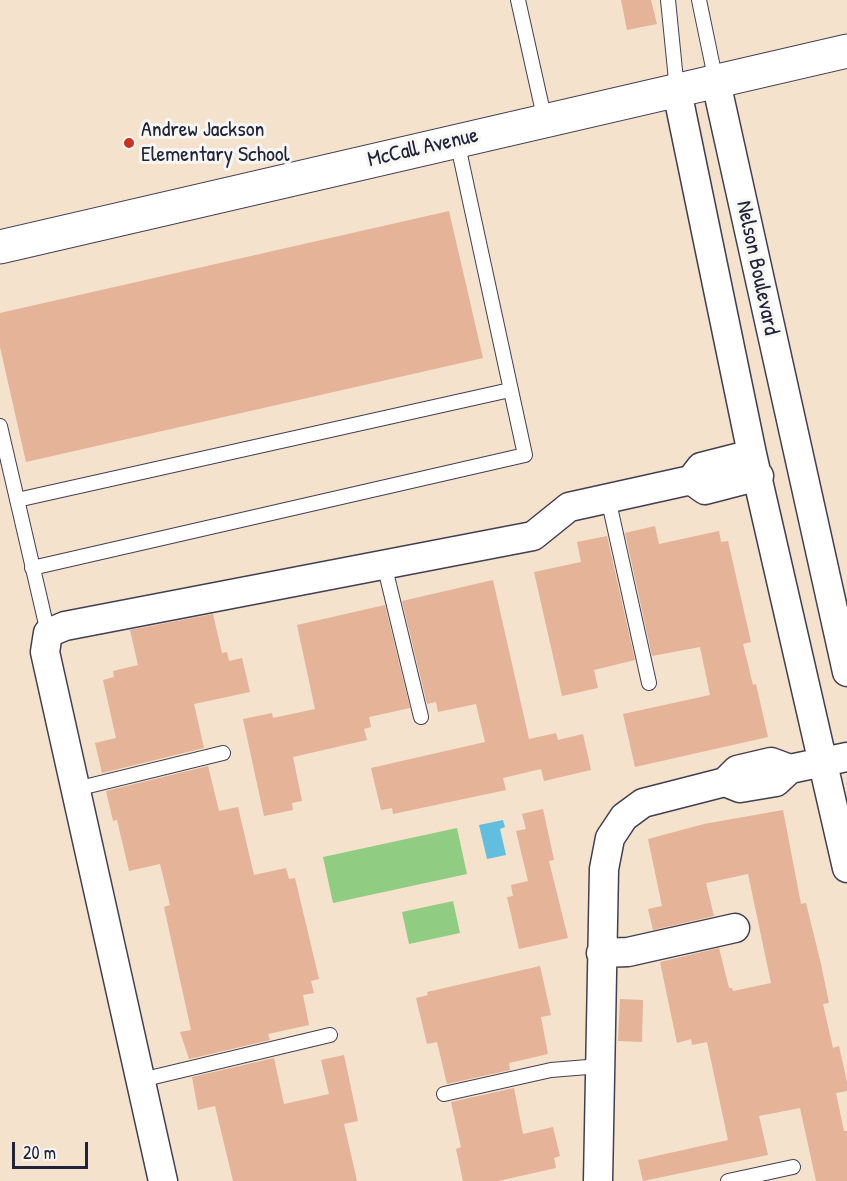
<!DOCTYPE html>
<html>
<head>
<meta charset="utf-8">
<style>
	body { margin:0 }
	#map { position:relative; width:847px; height:1181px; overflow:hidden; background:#f4e2cc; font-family:"Patrick Hand",sans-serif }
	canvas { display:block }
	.scale { position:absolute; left:12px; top:1142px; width:76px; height:27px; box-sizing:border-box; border:3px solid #22223b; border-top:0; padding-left:8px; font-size:18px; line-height:21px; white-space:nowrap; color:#22223b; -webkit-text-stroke:4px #f6f6f2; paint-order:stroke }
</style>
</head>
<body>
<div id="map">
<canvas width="847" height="1181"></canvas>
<div class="scale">20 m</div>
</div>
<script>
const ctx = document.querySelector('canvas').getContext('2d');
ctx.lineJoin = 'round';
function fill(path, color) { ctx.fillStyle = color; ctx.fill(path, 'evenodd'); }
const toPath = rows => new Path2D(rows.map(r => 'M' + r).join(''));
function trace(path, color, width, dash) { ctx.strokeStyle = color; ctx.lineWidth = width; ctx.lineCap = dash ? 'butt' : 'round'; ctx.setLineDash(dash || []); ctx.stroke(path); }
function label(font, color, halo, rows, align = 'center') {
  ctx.font = font + ' "Patrick Hand",sans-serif'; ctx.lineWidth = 6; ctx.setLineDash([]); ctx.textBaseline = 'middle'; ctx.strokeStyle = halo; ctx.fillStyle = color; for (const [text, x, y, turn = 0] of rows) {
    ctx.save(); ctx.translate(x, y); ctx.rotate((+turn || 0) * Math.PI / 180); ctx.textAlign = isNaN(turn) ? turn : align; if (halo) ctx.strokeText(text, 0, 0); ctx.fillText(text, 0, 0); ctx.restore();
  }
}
fill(toPath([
	[457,828,467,874,333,903,323,857],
	[453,901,460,933,409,944,402,912]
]), '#90cd83');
fill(toPath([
	[503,820,505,827,500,829,506,855,487,859,479,825]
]), '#61bedf');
fill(toPath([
	[621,0,651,0,657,24,627,30],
	[449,211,483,358,26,462,0,347,0,313],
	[655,526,659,544,719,531,721,542,728,541,751,642,743,644,753,685,756,684,768,737,635,767,623,714,710,695,700,647,652,656,625,533],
	[607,536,635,660,594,670,598,688,562,696,534,572,581,562,577,542],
	[493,580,529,739,556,733,558,740,583,734,591,770,544,781,541,769,503,778,506,790,393,814,392,808,381,810,371,768,485,742,476,704,438,712,436,702,427,704,402,601],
	[385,605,410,708,369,717,371,727,364,729,367,740,293,757,302,801,292,803,293,810,264,816,243,719,272,713,273,718,315,709,297,625],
	[213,614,222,653,227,652,229,661,242,658,250,692,194,704,204,748,102,773,95,743,116,738,103,680,114,677,113,671,138,665,130,630],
	[208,766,219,811,238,807,254,875,286,868,289,879,295,878,319,979,311,981,314,993,303,995,309,1025,268,1034,270,1040,189,1059,180,1032,191,1030,164,907,170,905,160,864,129,871,117,820,113,821,106,791],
	[543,809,554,860,549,861,568,938,519,949,507,897,513,896,511,885,528,881,516,831,526,829,522,814],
	[783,810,801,904,806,903,821,964,829,1003,823,1004,833,1048,839,1046,847,1082,847,1091,836,1093,844,1131,847,1131,847,1181,816,1181,800,1108,759,1116,768,1155,643,1181,638,1160,728,1140,707,1042,692,1045,691,1039,677,1043,660,962,719,948,729,988,732,988,733,991,771,983,748,874,706,883,714,916,653,930,648,909,662,906,648,839,704,824],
	[540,966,551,1015,541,1017,548,1054,509,1063,510,1070,447,1084,437,1042,427,1044,416,998,428,995,427,992],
	[620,999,643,1000,642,1042,618,1041],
	[344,1055,358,1121,344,1124,357,1181,233,1181,215,1106,198,1110,192,1077,274,1058,284,1104,329,1094,321,1060],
	[514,1088,523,1134,553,1127,560,1156,554,1158,556,1168,498,1181,463,1181,456,1149,461,1147,451,1102]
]), '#e4b398');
const lane = toPath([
	[518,0,545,121],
	[668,0,677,90],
	[699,0,716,82],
	[0,426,48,633],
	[608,498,649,683],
	[17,500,510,390],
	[384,564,421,717],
	[32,568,525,455,457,141],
	[76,789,223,753],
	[141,1080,330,1035],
	[444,1094,551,1070,600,1066],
	[728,1181,793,1167]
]);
const street = toPath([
	[716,82,847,672],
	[677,91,752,454,847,868],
	[691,480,705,490,759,476],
	[790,769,771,762,737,770,725,782,740,788,776,782,790,769,847,757],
	[601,953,628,952,735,928],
	[163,1181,45,652,48,633,65,626,533,536,569,507,691,480,701,467,752,454],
	[598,1181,604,869,610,838,624,817,643,803,725,782]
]);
const secondary = toPath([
	[0,247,847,51]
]);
trace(lane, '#423f51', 16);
trace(street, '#423f51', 31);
trace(secondary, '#423f51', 35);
trace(lane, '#fff', 14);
trace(street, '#fff', 28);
trace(secondary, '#fff', 33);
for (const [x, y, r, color] of [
	[129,143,6,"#c8321e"]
]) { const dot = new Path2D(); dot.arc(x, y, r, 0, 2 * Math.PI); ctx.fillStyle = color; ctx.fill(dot); trace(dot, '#f6f6f2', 2); }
label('22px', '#22223b', '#f6f6f2', [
	["Andrew Jackson",141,130],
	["Elementary School",141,155]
], 'left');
label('22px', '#22223b', '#f6f6f2', [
	["McCall Avenue",423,148,-13],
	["Nelson Boulevard",757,268,78]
]);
</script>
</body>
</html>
